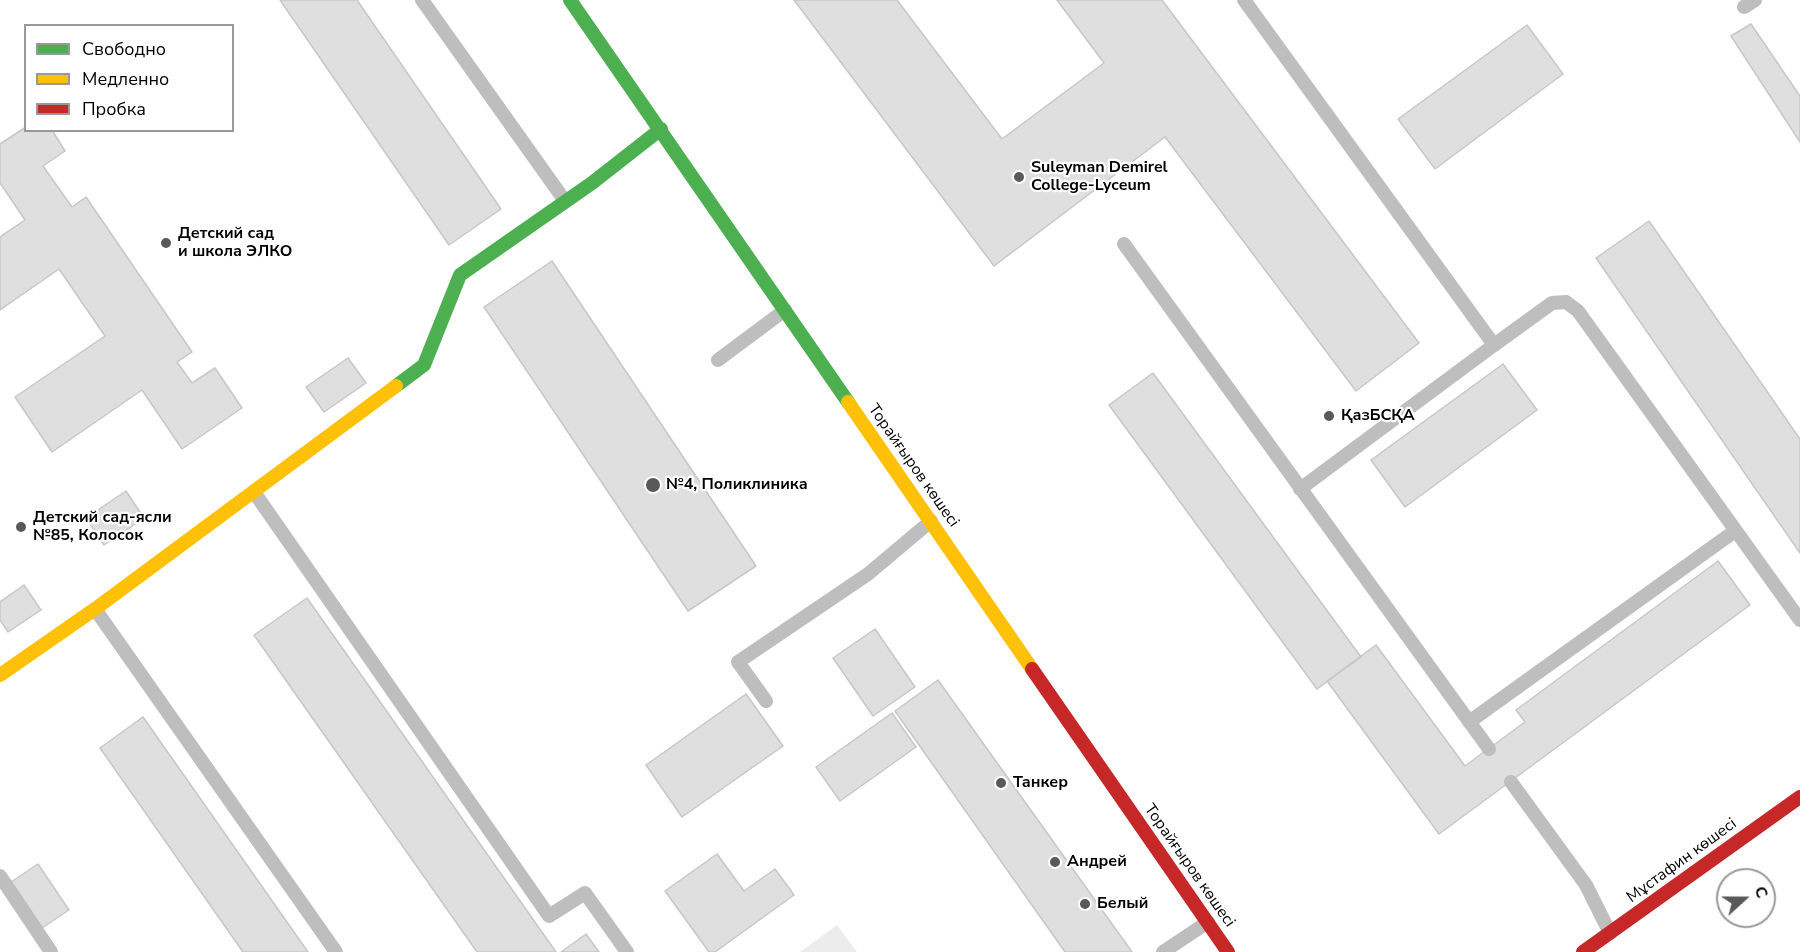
<!DOCTYPE html>
<html>
<head>
<meta charset="utf-8">
<style>
	body { margin:0 }
	#map { position:relative; width:1800px; height:952px; overflow:hidden; background:#fff; font-family:"Nunito Sans",sans-serif }
	canvas { display:block }
	.legend { position:absolute; left:24px; top:24px; width:210px; height:108px; box-sizing:border-box; background:#fff; border:2px solid #999; margin:0; padding:8px 10px; list-style:none; font-size:18px; color:#000 }
	.legend li { display:flex; align-items:center; gap:12px; height:30px }
	.legend b { width:30px; border:2px solid #999 }
	.north { position:absolute; left:1716px; top:868px; width:60px; height:60px; box-sizing:border-box; background:#fff; border:2px solid #999; border-radius:50%; rotate:69deg; font-size:16px; font-weight:700; line-height:24px; text-align:center; color:#000 }
	.north::after { content:''; display:block; margin:auto; width:21px; height:27px; background:#595959; clip-path:polygon(50% 0,100% 100%,50% 72%,0 100%) }
</style>
</head>
<body>
<div id="map">
<canvas width="1800" height="952"></canvas>
<ul class="legend">
<li><b style="height:8px;background:#4caf50"></b>Свободно</li>
<li><b style="height:8px;background:#ffc107"></b>Медленно</li>
<li><b style="height:8px;background:#c62828"></b>Пробка</li>
</ul>
<div class="north">С</div>
</div>
<script>
const ctx = document.querySelector('canvas').getContext('2d');
ctx.lineJoin = 'round';
function fill(path, color) { ctx.fillStyle = color; ctx.fill(path, 'evenodd'); }
const toPath = rows => new Path2D(rows.map(r => 'M' + r).join(''));
function trace(path, color, width, dash) { ctx.strokeStyle = color; ctx.lineWidth = width; ctx.lineCap = dash ? 'butt' : 'round'; ctx.setLineDash(dash || []); ctx.stroke(path); }
function label(font, color, halo, rows, align = 'center') {
  ctx.font = font + ' "Nunito Sans",sans-serif'; ctx.lineWidth = 4.5; ctx.setLineDash([]); ctx.textBaseline = 'middle'; ctx.strokeStyle = halo; ctx.fillStyle = color; for (const [text, x, y, turn = 0] of rows) {
    ctx.save(); ctx.translate(x, y); ctx.rotate((+turn || 0) * Math.PI / 180); ctx.textAlign = isNaN(turn) ? turn : align; if (halo) ctx.strokeText(text, 0, 0); ctx.fillText(text, 0, 0); ctx.restore();
  }
}
fill(toPath([
	[837,925,857,952,800,952]
]), '#ececec');
const building = toPath([
	[280,0,357,0,501,209,449,245,280,0],
	[794,0,897,0,1002,139,1104,63,1057,0,1162,0,1419,343,1356,391,1165,137,994,266,794,0],
	[1751,24,1800,96,1800,142,1731,36,1751,24],
	[1527,25,1563,74,1435,169,1398,119,1527,25],
	[26,127,26,130,52,130,65,151,43,166,72,207,86,197,192,352,177,362,192,383,215,368,242,408,182,449,142,390,52,452,15,397,105,336,59,269,0,310,0,237,25,220,0,183,0,144,26,127],
	[1649,221,1800,439,1800,553,1596,258,1649,221],
	[552,261,756,566,688,611,484,307,552,261],
	[348,358,366,383,324,412,306,387,348,358],
	[1503,364,1537,410,1405,507,1371,460,1503,364],
	[1153,373,1361,657,1317,689,1109,405,1153,373],
	[126,491,144,518,104,545,86,518,126,491],
	[1718,561,1750,605,1439,834,1327,681,1376,645,1465,766,1525,722,1516,710,1718,561],
	[24,585,41,610,8,632,0,620,0,602,24,585],
	[307,598,556,952,477,952,254,635,307,598],
	[875,629,915,687,873,716,833,658,875,629],
	[938,680,1132,952,1065,952,895,711,938,680],
	[746,694,783,746,682,817,646,765,746,694],
	[892,713,916,747,840,801,816,767,892,713],
	[143,717,308,952,243,952,100,748,143,717],
	[717,854,744,891,775,869,794,895,715,952,709,952,665,891,717,854],
	[38,864,69,910,42,928,11,882,38,864],
	[586,934,599,952,561,952,586,934]
]);
fill(building, '#dfdfdf');
trace(building, '#c7c7c7', 1.5);
trace(toPath([
	[422,0,565,201],
	[1244,0,1494,345,1300,489],
	[1744,7,1755,0],
	[1124,244,1489,749],
	[1494,345,1552,303,1566,302,1578,311,1800,620],
	[718,360,785,310],
	[254,492,549,916,585,893,627,952],
	[95,609,336,952],
	[766,701,738,662,868,574,931,521],
	[1469,722,1735,531],
	[1511,782,1586,885,1610,933],
	[0,876,51,952],
	[1163,952,1208,922]
]), '#bebebe', 14);
trace(toPath([
	[570,0,848,402],
	[396,386,424,365,460,275,592,183,661,129]
]), '#4caf50', 14);
trace(toPath([
	[848,402,1032,669],
	[0,675,95,609,396,386]
]), '#ffc107', 14);
trace(toPath([
	[1032,669,1228,952],
	[1583,952,1800,797]
]), '#c62828', 14);
for (const [x, y, r, color] of [
	[1019,177,6,"#595959"],
	[166,243,6,"#595959"],
	[1329,416,6,"#595959"],
	[653,485,8,"#595959"],
	[21,527,6,"#595959"],
	[1001,783,6,"#595959"],
	[1055,862,6,"#595959"],
	[1085,904,6,"#595959"]
]) { const dot = new Path2D(); dot.arc(x, y, r, 0, 2 * Math.PI); ctx.fillStyle = color; ctx.fill(dot); trace(dot, '#fff', 2); }
label('bold 16px', '#000', '#fff', [
	["Suleyman Demirel",1031,168],
	["College-Lyceum",1031,186],
	["Детский сад",178,234],
	["и школа ЭЛКО",178,252],
	["ҚазБСҚА",1341,416],
	["№4, Поликлиника",666,485],
	["Детский сад-ясли",33,518],
	["№85, Колосок",33,536],
	["Танкер",1013,783],
	["Андрей",1067,862],
	["Белый",1097,904]
], 'left');
label('16px', '#000', '#fff', [
	["Торайғыров көшесі",913,466,55],
	["Мұстафин көшесі",1682,861,-36],
	["Торайғыров көшесі",1189,866,55]
]);
</script>
</body>
</html>
